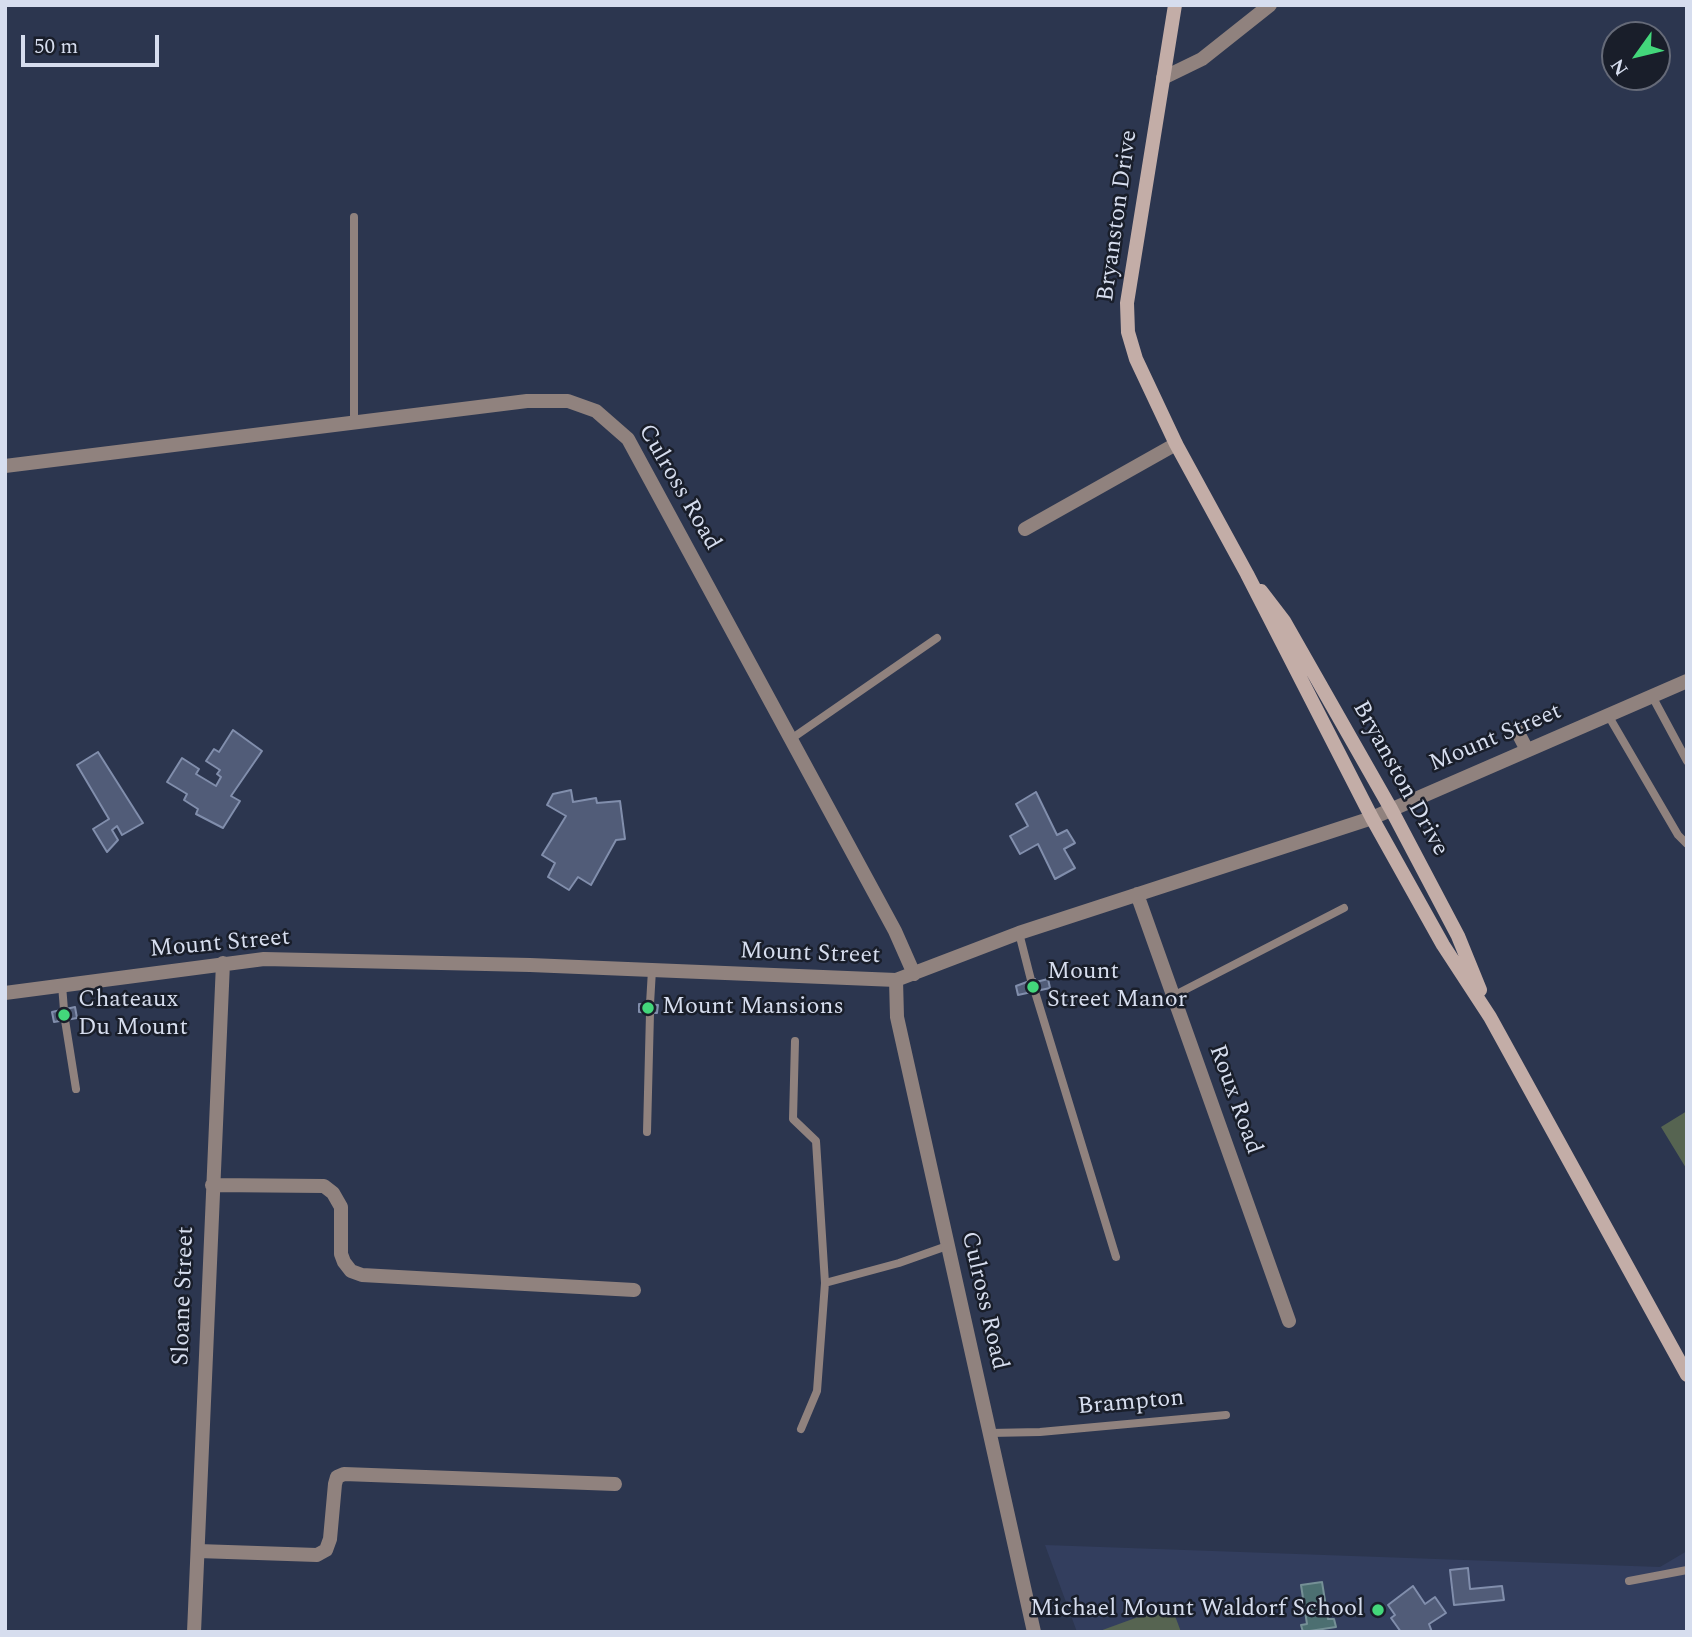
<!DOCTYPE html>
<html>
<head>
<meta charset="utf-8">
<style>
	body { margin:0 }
	#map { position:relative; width:1692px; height:1637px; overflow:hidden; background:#2c364f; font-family:Spectral,serif }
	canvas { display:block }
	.frame { position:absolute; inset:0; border:7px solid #d6ddee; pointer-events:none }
	.north { position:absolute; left:1601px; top:21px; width:70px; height:70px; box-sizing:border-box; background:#191e2a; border:2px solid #656a78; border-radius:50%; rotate:236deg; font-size:19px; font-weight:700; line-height:28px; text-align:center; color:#d6ddee }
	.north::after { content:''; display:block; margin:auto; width:24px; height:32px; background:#43d77b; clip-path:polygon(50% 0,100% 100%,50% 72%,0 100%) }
	.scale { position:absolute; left:21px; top:35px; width:138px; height:32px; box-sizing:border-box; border:4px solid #d6ddee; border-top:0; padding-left:9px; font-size:21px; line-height:24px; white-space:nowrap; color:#d6ddee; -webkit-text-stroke:5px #191e2a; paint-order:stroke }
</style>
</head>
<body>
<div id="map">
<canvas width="1692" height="1637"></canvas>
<div class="frame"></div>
<div class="north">N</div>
<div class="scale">50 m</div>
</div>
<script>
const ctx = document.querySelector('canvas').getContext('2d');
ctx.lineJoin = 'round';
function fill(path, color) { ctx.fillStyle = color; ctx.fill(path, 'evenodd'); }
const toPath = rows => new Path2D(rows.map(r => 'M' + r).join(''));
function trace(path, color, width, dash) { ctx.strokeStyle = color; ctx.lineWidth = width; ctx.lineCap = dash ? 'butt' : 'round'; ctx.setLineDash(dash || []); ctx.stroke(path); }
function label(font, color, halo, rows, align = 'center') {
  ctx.font = font + ' Spectral,serif'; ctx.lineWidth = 5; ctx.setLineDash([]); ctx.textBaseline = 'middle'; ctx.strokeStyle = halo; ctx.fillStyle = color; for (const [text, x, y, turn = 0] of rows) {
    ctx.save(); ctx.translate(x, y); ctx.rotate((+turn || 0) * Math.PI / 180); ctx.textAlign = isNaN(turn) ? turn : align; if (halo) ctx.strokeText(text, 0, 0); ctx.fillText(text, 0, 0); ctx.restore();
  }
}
fill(toPath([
	[1045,1545,1660,1567,1687,1551,1687,1632,1077,1632]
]), '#333e5e');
fill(toPath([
	[1687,1111,1687,1167,1686,1168,1661,1127],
	[1171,1605,1181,1632,1097,1632]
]), '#566451');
const water = toPath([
	[1322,1582,1328,1619,1334,1619,1336,1627,1303,1632,1301,1625,1307,1624,1301,1585,1322,1582]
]);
fill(water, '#4c6f71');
trace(water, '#759096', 2);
const building = toPath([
	[233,730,262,751,231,796,240,801,223,828,196,814,198,809,184,800,187,794,167,782,182,758,199,769,196,774,216,786,221,777,217,774,220,770,206,761,214,749,219,752,233,730],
	[98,752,143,823,122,835,117,826,112,830,118,840,107,852,93,829,109,819,77,765,98,752],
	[571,790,573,802,596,798,597,803,620,801,625,839,616,840,591,885,578,877,569,890,548,877,555,863,542,855,566,816,547,805,553,794,571,790],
	[1036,792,1057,835,1067,830,1075,843,1064,849,1075,868,1055,879,1038,844,1020,854,1010,836,1028,826,1016,804,1036,792],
	[1035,979,1036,982,1048,979,1050,988,1018,995,1016,986,1035,979],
	[639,1004,658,1005,657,1013,639,1012,639,1004],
	[75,1007,77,1018,54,1022,52,1012,75,1007],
	[1468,1568,1470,1589,1502,1586,1504,1600,1454,1605,1450,1570,1468,1568],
	[1413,1586,1425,1604,1435,1597,1446,1613,1429,1624,1432,1632,1401,1632,1391,1618,1395,1615,1388,1605,1413,1586]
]);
fill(building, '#515c78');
trace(building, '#818eac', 2);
trace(toPath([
	[354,423,354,217],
	[1652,696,1687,761],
	[1608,715,1678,835,1687,844],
	[791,739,937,638],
	[1019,933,1031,980],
	[62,985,64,1010],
	[1035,992,1116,1257],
	[1173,996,1344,908],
	[650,1004,652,970],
	[65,1020,76,1089],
	[795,1041,793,1119,816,1141,825,1283,899,1263,947,1246],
	[647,1132,650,1013],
	[801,1429,817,1391,825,1283],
	[990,1433,1040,1432,1226,1415],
	[1629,1581,1687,1570]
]), '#90827e', 8);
trace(toPath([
	[1163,78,1202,59,1270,5],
	[5,466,527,401,568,401,596,411,628,439,895,931,914,974],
	[1025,529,1176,444],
	[1516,729,1527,750],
	[1137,894,1289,1321],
	[896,980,897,1017,1034,1632],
	[5,993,264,959,530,965,896,980,1019,933,1372,818,1687,681],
	[212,1185,324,1186,333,1193,341,1207,341,1254,344,1262,351,1271,362,1275,634,1290],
	[198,1551,317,1555,326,1550,330,1539,335,1484,337,1477,344,1474,615,1484],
	[194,1632,223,963]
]), '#90827e', 14);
trace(toPath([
	[1175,5,1127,303,1128,332,1136,359,1176,444,1247,574,1372,818,1443,945,1490,1017,1687,1375],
	[1261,591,1284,621,1391,809,1458,936,1480,990]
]), '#c3ada7', 14);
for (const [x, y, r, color] of [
	[1033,987,7,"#43d77b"],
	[648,1008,7,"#43d77b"],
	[64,1015,7,"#43d77b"],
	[1378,1610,7,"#43d77b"]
]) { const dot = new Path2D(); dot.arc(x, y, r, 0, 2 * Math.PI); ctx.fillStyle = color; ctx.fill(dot); trace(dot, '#191e2a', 2.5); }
label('24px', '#d6ddee', '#191e2a', [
	["Bryanston Drive",1119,216,-82],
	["Culross Road",678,488,60],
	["Mount Street",1496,739,-23],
	["Bryanston Drive",1399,779,61],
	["Mount Street",220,945,-5],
	["Mount Street",810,955,2],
	["Roux Road",1234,1100,70],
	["Sloane Street",185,1296,-88],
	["Culross Road",983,1301,77],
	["Brampton",1131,1404,-5]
]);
label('24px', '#d6ddee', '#191e2a', [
	["Mount",1047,973],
	["Street Manor",1047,1001],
	["Chateaux",78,1001],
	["Du Mount",78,1029],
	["Mount Mansions",662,1008],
	["Michael Mount Waldorf School",1364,1610,"right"]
], 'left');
</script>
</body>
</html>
